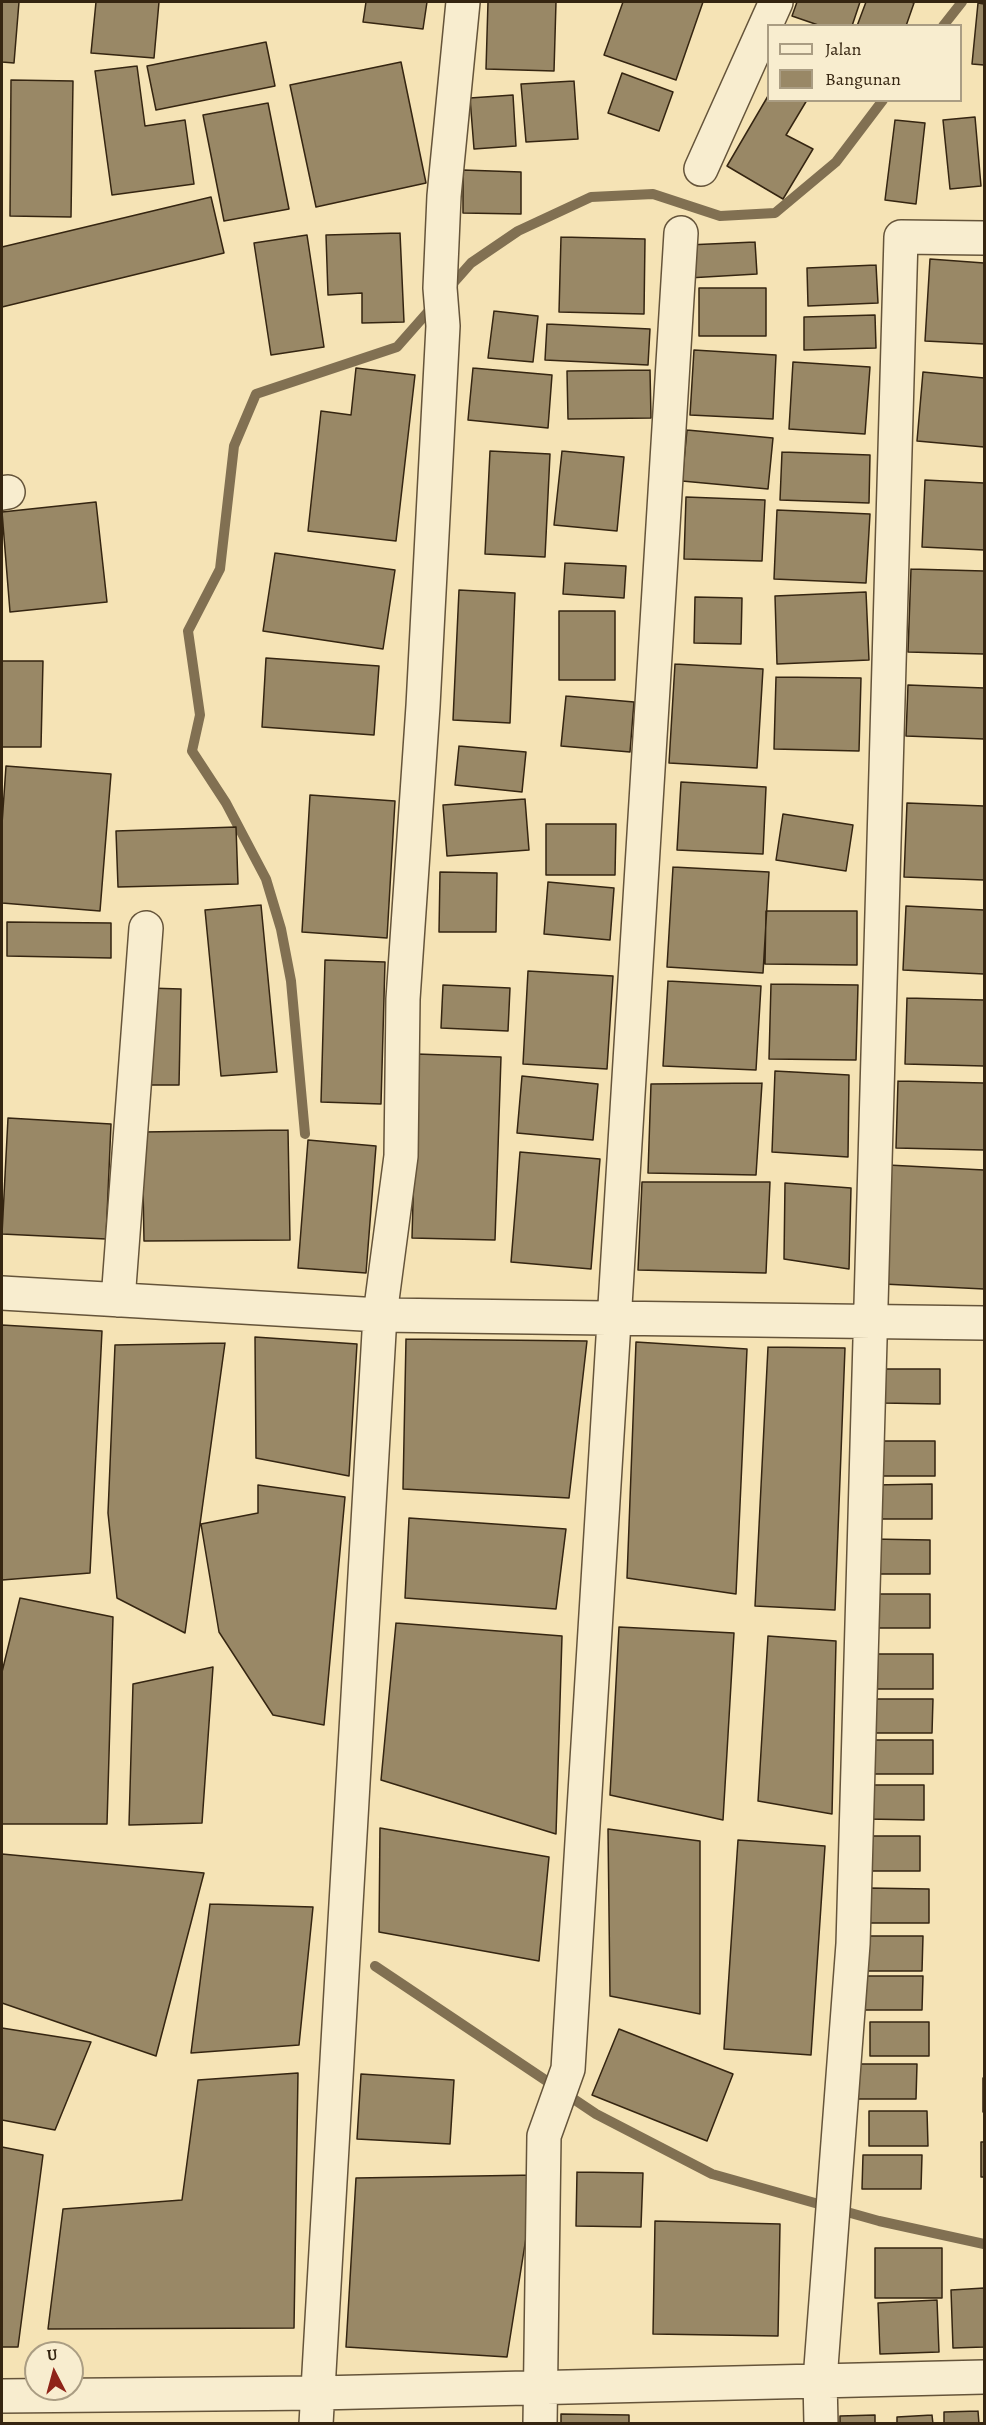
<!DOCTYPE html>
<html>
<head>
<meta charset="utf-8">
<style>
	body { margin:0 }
	#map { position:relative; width:986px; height:2425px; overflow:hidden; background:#f5e3b5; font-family:Alegreya,serif }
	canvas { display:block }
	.frame { position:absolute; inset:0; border:3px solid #352511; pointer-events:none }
	.legend { position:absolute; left:767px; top:24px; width:195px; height:78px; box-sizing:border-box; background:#f8edcf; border:2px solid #aa9d83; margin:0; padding:8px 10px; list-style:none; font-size:18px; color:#352511 }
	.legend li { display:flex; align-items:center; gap:12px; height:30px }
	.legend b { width:30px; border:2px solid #aa9d83 }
	.north { position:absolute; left:24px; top:2341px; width:60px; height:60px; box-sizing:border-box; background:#f8edcf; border:2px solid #aa9d83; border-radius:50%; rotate:354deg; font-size:16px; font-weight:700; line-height:24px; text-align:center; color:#352511 }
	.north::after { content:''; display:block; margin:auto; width:21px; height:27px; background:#8f2418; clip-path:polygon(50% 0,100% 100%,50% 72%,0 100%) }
</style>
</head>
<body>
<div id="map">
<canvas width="986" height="2425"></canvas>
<div class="frame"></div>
<ul class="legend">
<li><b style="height:8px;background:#f8edcf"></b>Jalan</li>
<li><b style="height:16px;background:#986"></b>Bangunan</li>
</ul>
<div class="north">U</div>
</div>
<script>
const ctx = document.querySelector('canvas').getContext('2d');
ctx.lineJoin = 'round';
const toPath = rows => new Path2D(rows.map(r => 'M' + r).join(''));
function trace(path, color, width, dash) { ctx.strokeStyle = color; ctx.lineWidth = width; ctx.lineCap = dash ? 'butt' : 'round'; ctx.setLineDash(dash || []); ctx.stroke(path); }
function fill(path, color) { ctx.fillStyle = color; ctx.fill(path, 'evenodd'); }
trace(toPath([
	[943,26,962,2],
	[448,289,471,263,518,231,591,197,653,194,720,216,775,213,836,162,883,100],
	[305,1134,291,981,281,929,266,879,226,803,192,751,200,715,188,631,220,569,234,446,256,394,397,347,434,305],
	[375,1966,596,2114,712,2174,879,2221,984,2244]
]), '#817052', 10);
const building = toPath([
	[2,2,19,2,14,63,2,62,2,2],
	[96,2,159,2,154,58,91,53,96,2],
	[366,2,427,2,423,29,363,22,366,2],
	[488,2,556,2,554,71,486,69,488,2],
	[623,2,703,2,676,80,604,55,623,2],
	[797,2,860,2,852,26,821,26,792,16,797,2],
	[866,2,911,2,914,3,906,26,857,26,866,2],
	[978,3,984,4,984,65,972,64,978,3],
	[266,42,275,86,156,110,147,66,266,42],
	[401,62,426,183,316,207,290,85,401,62],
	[137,66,145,126,185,120,194,184,112,195,95,71,137,66],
	[622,73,673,92,659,131,608,113,622,73],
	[11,80,73,81,71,217,10,216,11,80],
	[574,81,578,139,526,142,521,84,574,81],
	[513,95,516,146,474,149,470,98,513,95],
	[768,96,768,100,807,100,786,135,813,149,783,199,727,166,768,96],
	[268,103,289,209,224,221,203,115,268,103],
	[975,117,981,186,950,189,943,120,975,117],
	[895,120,925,123,916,204,885,200,895,120],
	[463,170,521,172,521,214,463,213,463,170],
	[211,197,224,253,2,307,2,247,211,197],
	[400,233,404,322,362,323,362,293,328,295,326,235,400,233],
	[307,235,324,347,271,355,254,243,307,235],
	[561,237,645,239,644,314,559,312,561,237],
	[755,242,757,274,688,278,687,245,755,242],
	[930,259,984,263,984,344,925,341,930,259],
	[876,265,878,303,808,306,807,268,876,265],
	[699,288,766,288,766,336,699,336,699,288],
	[494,311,538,316,533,362,488,358,494,311],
	[875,315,876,348,804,350,804,317,875,315],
	[547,324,650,329,648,365,545,360,547,324],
	[694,350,776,355,773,419,690,415,694,350],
	[793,362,870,367,865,434,789,429,793,362],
	[356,368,415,375,396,541,308,531,321,411,351,415,356,368],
	[473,368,552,375,548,428,468,420,473,368],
	[650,370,651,418,568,419,567,371,650,370],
	[923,372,984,378,984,447,917,441,923,372],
	[687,430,773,438,768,489,682,481,687,430],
	[490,451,550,454,545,557,485,554,490,451],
	[562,451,624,457,617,531,554,525,562,451],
	[782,452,870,455,869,503,780,500,782,452],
	[925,480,984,483,984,550,922,547,925,480],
	[686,497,765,500,762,561,684,559,686,497],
	[96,502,107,602,10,612,2,512,96,502],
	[777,510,870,514,866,583,774,579,777,510],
	[275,553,395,570,383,649,263,631,275,553],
	[565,563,626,566,624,598,563,594,565,563],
	[911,569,984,571,984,654,908,652,911,569],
	[459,590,515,593,510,723,453,720,459,590],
	[866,592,869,660,777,664,775,596,866,592],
	[695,597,742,598,741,644,694,643,695,597],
	[559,611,615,611,615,680,559,680,559,611],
	[266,658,379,666,374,735,262,727,266,658],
	[2,661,43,661,41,747,2,747,2,661],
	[675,664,763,669,757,768,669,763,675,664],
	[776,677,861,678,859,751,774,749,776,677],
	[908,685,984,688,984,739,906,736,908,685],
	[566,696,634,702,630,752,561,746,566,696],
	[459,746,526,752,522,792,455,785,459,746],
	[6,766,111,774,100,911,2,903,2,824,6,766],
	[681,782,766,787,763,854,677,850,681,782],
	[310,795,395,801,387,938,302,932,310,795],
	[525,799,529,850,447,856,443,805,525,799],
	[907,803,984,806,984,880,904,877,907,803],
	[783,814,853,825,846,871,776,860,783,814],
	[546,824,616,824,615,875,546,875,546,824],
	[236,827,238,884,118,887,116,831,236,827],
	[673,867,769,872,763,973,667,967,673,867],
	[440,872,497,873,496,932,439,932,440,872],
	[548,882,614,888,610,940,544,934,548,882],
	[261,905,277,1072,221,1076,205,910,261,905],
	[906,906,984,910,984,974,903,970,906,906],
	[766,911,857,911,857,965,765,964,766,911],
	[7,922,111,923,111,958,7,956,7,922],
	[325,960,385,962,381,1104,321,1102,325,960],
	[528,971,613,976,607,1069,523,1064,528,971],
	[668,981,761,986,756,1070,663,1066,668,981],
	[771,984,858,985,856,1060,769,1059,771,984],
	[443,985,510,988,508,1031,441,1028,443,985],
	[148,988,181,989,179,1085,145,1085,148,988],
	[907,998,984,1000,984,1066,905,1064,907,998],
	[417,1054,501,1057,495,1240,412,1238,417,1054],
	[775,1071,849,1075,848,1157,772,1152,775,1071],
	[522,1076,598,1084,593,1140,517,1133,522,1076],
	[898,1081,984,1083,984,1150,896,1148,898,1081],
	[762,1083,756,1175,648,1173,651,1084,762,1083],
	[8,1118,111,1124,106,1239,2,1234,8,1118],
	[288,1130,290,1240,144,1241,142,1132,288,1130],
	[308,1140,376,1146,366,1273,298,1268,308,1140],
	[520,1152,600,1159,591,1269,511,1262,520,1152],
	[888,1165,984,1170,984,1289,883,1284,888,1165],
	[642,1182,770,1182,766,1273,638,1270,642,1182],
	[785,1183,851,1188,849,1269,784,1259,785,1183],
	[2,1325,102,1331,90,1573,2,1580,2,1325],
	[255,1337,357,1344,349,1476,256,1458,255,1337],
	[406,1339,587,1341,569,1498,403,1489,406,1339],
	[636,1342,747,1349,736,1594,627,1578,636,1342],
	[225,1343,185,1633,117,1598,108,1513,115,1345,225,1343],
	[768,1347,845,1348,835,1610,755,1606,768,1347],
	[881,1369,940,1369,940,1404,882,1403,881,1369],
	[876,1441,935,1441,935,1476,877,1476,876,1441],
	[932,1484,932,1519,873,1519,873,1485,932,1484],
	[258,1485,345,1497,324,1725,273,1715,219,1632,201,1524,258,1513,258,1485],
	[409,1518,566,1529,556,1609,405,1598,409,1518],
	[871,1539,930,1540,930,1574,871,1574,871,1539],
	[871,1594,930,1594,930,1628,871,1628,871,1594],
	[20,1598,113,1617,107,1824,2,1824,2,1672,20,1598],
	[396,1623,562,1636,556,1834,381,1780,396,1623],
	[619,1627,734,1633,723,1820,610,1795,619,1627],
	[768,1636,836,1641,832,1814,758,1801,768,1636],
	[874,1654,933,1654,933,1689,874,1689,874,1654],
	[213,1667,202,1823,129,1825,133,1684,213,1667],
	[874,1699,933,1699,932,1733,874,1733,874,1699],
	[874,1740,933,1740,933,1774,874,1774,874,1740],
	[866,1785,924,1785,924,1820,866,1819,866,1785],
	[380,1828,549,1857,539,1961,379,1932,380,1828],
	[608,1829,700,1841,700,2014,610,1996,608,1829],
	[861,1836,920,1836,920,1871,861,1871,861,1836],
	[738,1840,825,1846,811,2055,724,2049,738,1840],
	[2,1854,204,1873,156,2056,2,2003,2,1854],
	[870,1888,929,1889,929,1923,870,1923,870,1888],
	[210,1904,313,1907,299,2045,191,2053,210,1904],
	[864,1936,923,1936,922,1971,863,1971,864,1936],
	[864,1976,923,1976,922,2010,864,2010,864,1976],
	[870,2022,929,2022,929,2056,870,2056,870,2022],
	[2,2028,91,2042,55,2130,2,2120,2,2028],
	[619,2029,733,2074,707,2141,592,2095,619,2029],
	[858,2064,917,2064,916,2099,858,2099,858,2064],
	[298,2073,294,2328,48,2329,63,2209,182,2200,198,2080,298,2073],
	[361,2074,454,2080,450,2144,357,2139,361,2074],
	[983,2078,984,2078,984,2112,983,2112,983,2078],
	[869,2111,927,2111,928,2146,869,2146,869,2111],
	[981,2142,984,2142,984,2177,981,2177,981,2142],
	[2,2147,43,2155,18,2347,2,2347,2,2147],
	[863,2155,922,2155,921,2189,862,2189,863,2155],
	[577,2172,643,2173,641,2227,576,2226,577,2172],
	[536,2175,507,2357,346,2347,356,2178,536,2175],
	[655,2221,780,2224,778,2336,653,2334,655,2221],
	[875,2248,942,2248,942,2298,875,2298,875,2248],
	[984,2288,984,2347,953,2348,951,2290,984,2288],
	[937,2300,939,2352,880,2354,878,2303,937,2300],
	[978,2411,979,2424,944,2424,944,2412,978,2411],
	[561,2414,629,2415,629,2424,561,2424,561,2414],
	[875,2415,875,2424,840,2424,840,2416,875,2415],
	[932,2415,933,2424,897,2424,897,2417,932,2415]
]);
fill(building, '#986');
trace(building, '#352511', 1.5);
const minor = toPath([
	[701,169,776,2],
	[2,493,8,492],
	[2,1293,380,1315,984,1323],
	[118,1300,146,928],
	[2,2396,318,2393,984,2377],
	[316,2424,380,1315,401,1156,403,999,423,706,443,326,440,288,444,196,463,2],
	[540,2424,544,2136,568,2069,681,233],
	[821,2424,820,2380,853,1944,901,237,984,238]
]);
trace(minor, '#65543a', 36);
trace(minor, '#f8edcf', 33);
</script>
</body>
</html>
